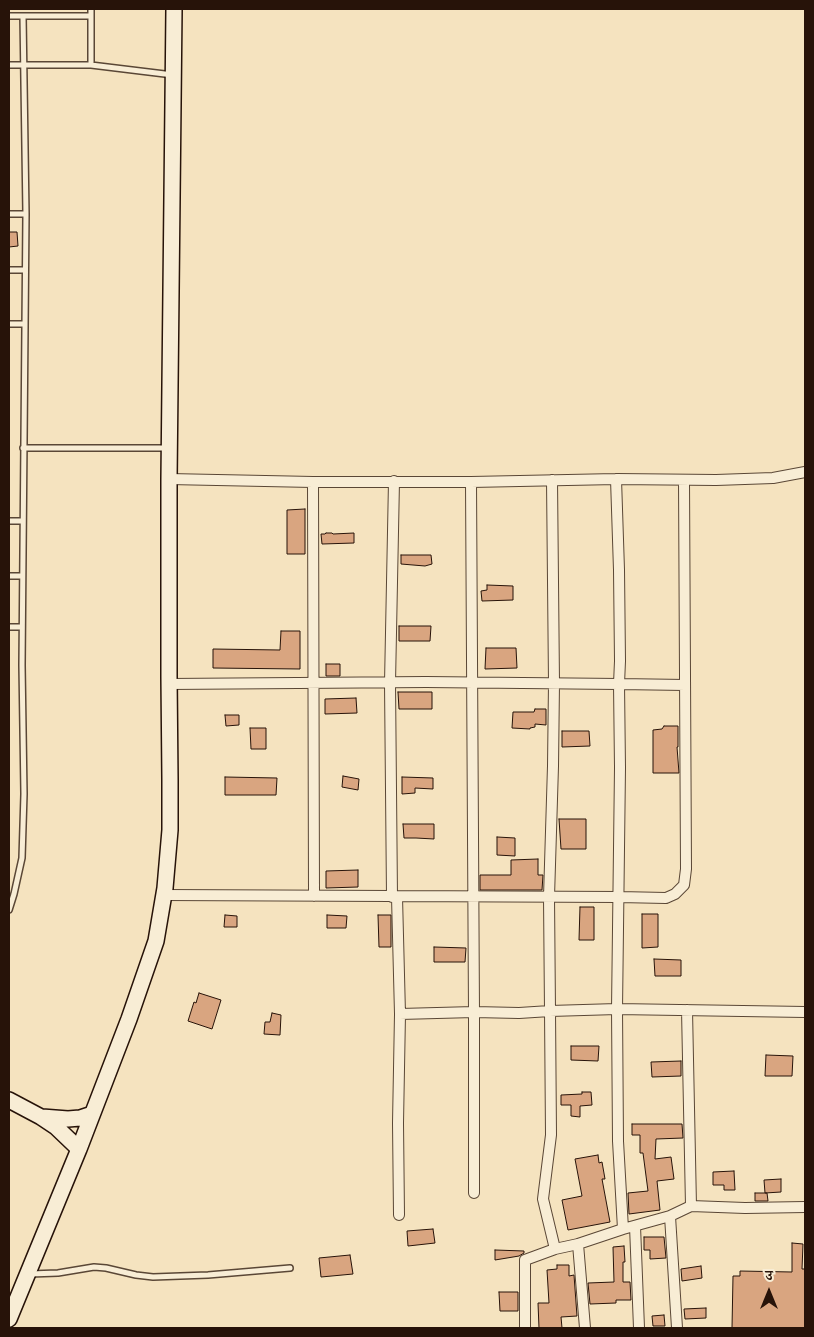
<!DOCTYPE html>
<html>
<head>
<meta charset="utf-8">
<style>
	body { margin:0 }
	#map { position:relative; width:814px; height:1337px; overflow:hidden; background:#f5e3bf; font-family:"Sorts Mill Goudy","Noto Serif Devanagari",serif }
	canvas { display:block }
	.frame { position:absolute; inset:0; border:10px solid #271309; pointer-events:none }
	.north { position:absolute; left:744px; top:1267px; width:50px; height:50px; -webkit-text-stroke:4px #f8edd5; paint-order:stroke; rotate:0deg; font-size:14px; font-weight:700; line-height:20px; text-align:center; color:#271309 }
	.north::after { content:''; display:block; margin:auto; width:18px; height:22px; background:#271309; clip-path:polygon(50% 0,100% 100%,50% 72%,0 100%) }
</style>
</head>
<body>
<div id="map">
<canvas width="814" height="1337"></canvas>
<div class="frame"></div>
<div class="north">उ</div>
</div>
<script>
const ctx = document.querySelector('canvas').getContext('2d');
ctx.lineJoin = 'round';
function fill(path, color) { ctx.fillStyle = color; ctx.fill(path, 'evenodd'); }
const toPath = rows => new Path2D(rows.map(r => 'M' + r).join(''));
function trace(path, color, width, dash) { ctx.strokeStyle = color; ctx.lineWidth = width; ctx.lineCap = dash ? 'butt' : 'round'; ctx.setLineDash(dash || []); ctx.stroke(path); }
const building = toPath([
	[9,232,17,232,18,246,9,247,9,232],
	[305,509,305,554,287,554,287,510,305,509],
	[326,533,332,533,333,534,354,533,354,543,322,544,321,534,325,534,326,533],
	[401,555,431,555,432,564,425,566,401,564,401,555],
	[487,585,513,586,513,600,482,601,481,591,487,590,487,585],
	[399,626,431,626,430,641,399,641,399,626],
	[281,631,300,631,300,669,213,668,213,649,280,650,281,631],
	[486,648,516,648,517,668,485,669,486,648],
	[326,664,340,664,340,676,326,676,326,664],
	[398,692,432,692,432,709,399,709,398,692],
	[356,698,357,713,325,714,325,699,356,698],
	[535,709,546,709,546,725,535,724,535,727,530,728,530,729,512,728,513,712,534,712,535,709],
	[225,715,239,715,239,725,226,726,225,715],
	[664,726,678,726,678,747,677,747,679,773,653,773,653,730,662,729,664,726],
	[250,728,266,728,266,749,251,749,250,728],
	[562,731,589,731,590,746,562,747,562,731],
	[343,776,359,779,358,790,342,787,343,776],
	[225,777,277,778,276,795,225,795,225,777],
	[402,777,433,778,433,789,415,788,415,793,402,794,402,777],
	[559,819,586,819,586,849,561,849,559,819],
	[403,824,434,824,434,839,416,838,404,838,403,824],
	[497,837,515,838,515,856,497,855,497,837],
	[538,859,538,875,543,875,542,890,480,890,480,875,511,875,511,860,538,859],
	[358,870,358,887,326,888,326,871,358,870],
	[580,907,594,907,594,940,579,940,580,907],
	[642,914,658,914,658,947,642,948,642,914],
	[225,915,237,916,237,927,224,927,225,915],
	[327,915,347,916,346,928,327,928,327,915],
	[378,915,391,915,391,947,379,947,378,915],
	[434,947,466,948,465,962,434,962,434,947],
	[654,959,681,960,681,976,655,976,654,959],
	[199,993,221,1000,212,1029,188,1021,194,1002,196,1003,199,993],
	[272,1013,281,1015,280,1035,264,1034,265,1022,270,1022,272,1013],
	[571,1046,599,1046,598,1061,571,1060,571,1046],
	[766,1055,793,1056,792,1076,765,1076,766,1055],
	[681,1061,681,1076,652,1077,651,1062,681,1061],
	[582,1092,591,1092,592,1105,580,1106,580,1117,571,1116,571,1105,561,1105,561,1095,582,1094,582,1092],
	[632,1124,682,1124,683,1138,656,1139,655,1159,671,1157,674,1179,657,1181,660,1210,629,1214,628,1193,648,1191,643,1153,640,1153,640,1135,632,1135,632,1124],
	[598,1155,599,1163,602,1162,605,1179,602,1179,610,1222,568,1230,562,1200,582,1196,575,1159,598,1155],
	[734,1171,735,1190,724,1190,724,1185,713,1185,713,1172,734,1171],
	[781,1179,781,1192,765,1193,764,1180,781,1179],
	[755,1193,767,1193,768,1201,755,1201,755,1193],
	[433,1229,435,1243,408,1246,407,1231,433,1229],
	[644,1237,664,1237,666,1258,650,1259,650,1250,644,1250,644,1237],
	[792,1243,803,1244,802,1269,805,1269,805,1328,732,1328,733,1276,740,1276,740,1271,792,1272,792,1243],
	[624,1246,625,1262,623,1262,623,1282,630,1282,631,1300,616,1300,616,1303,590,1304,588,1283,614,1282,613,1247,624,1246],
	[495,1250,524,1251,524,1253,519,1256,495,1260,495,1250],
	[350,1255,353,1274,321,1277,319,1258,350,1255],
	[557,1265,569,1265,569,1276,574,1275,577,1316,561,1317,562,1328,539,1328,538,1303,549,1303,547,1270,557,1269,557,1265],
	[701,1266,702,1278,682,1281,681,1269,701,1266],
	[499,1292,518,1292,518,1311,500,1311,499,1292],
	[706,1308,706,1318,685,1319,684,1309,706,1308],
	[664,1315,665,1326,653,1326,652,1316,664,1315]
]);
fill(building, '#d9a580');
trace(building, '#271309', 1);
const service = toPath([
	[9,16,91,16],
	[9,65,91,65,173,75],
	[91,65,91,9],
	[9,214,26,214],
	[9,270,25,270],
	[9,324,24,324],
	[23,448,169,448],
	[9,521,23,521],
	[9,576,22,576],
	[9,627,22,627],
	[9,910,14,894,22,858,24,794,22,665,26,214,23,16],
	[30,1274,58,1273,94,1267,106,1268,136,1275,153,1277,208,1275,290,1268]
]);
const minor = toPath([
	[169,479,313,482,471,482,616,479,716,480,773,478,805,472],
	[616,479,619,570,620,661,619,684,685,685],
	[313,482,314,896],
	[169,684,426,682,619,684,620,768,617,1009,805,1012],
	[164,895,619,897,666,898,675,894,684,885,686,869,684,480],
	[392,897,390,683,394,481],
	[397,897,400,1014,474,1012,471,482],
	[687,1010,691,1206,745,1208,805,1207],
	[474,1193,474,1012,519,1013,550,1011,549,897,553,766,554,683,552,480],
	[399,1215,398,1123,400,1014],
	[670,1216,677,1328],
	[635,1226,639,1328],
	[555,1249,543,1199,551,1135,550,1011,617,1009,618,1141,623,1229,670,1216,691,1206],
	[525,1328,525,1260,555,1249,578,1244],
	[585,1328,578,1244,623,1229]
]);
const secondary = toPath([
	[9,1100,41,1117,56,1127,79,1149],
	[42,1117,68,1119,80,1118,92,1114],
	[9,1319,79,1149,129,1019,156,941,165,888,170,830,170,780,169,677,169,479,174,9]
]);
trace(service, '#5a4736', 8);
trace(minor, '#5a4736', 12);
trace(secondary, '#271309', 18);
trace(service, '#f8edd5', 5);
trace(minor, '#f8edd5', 10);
trace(secondary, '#f8edd5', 15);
</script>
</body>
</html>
